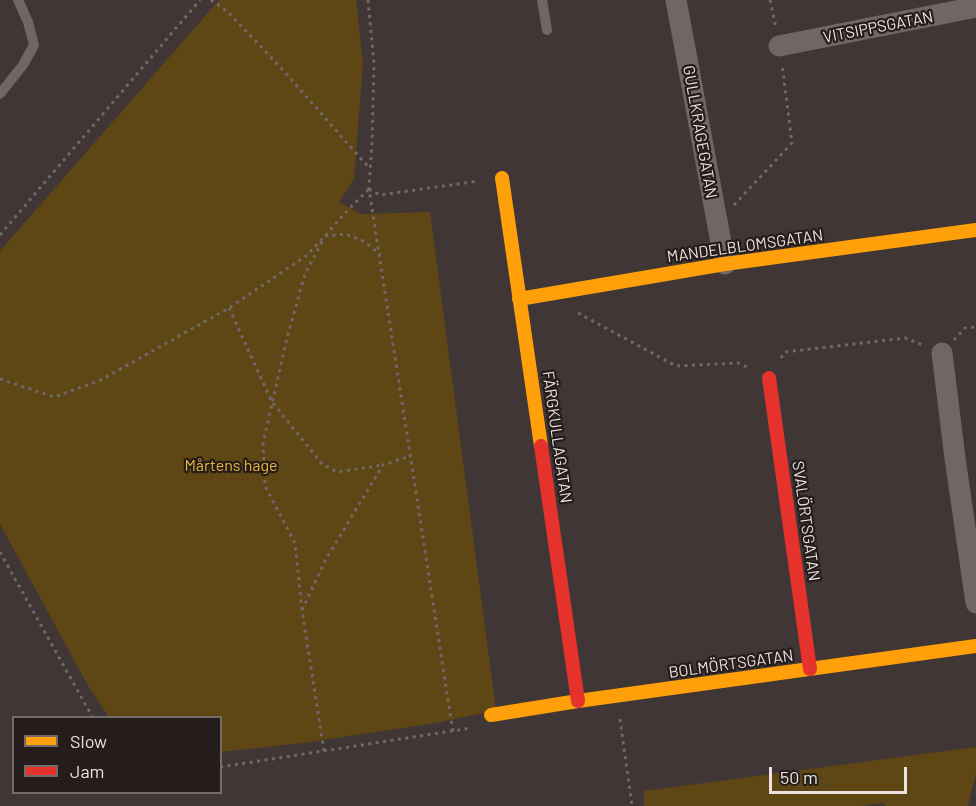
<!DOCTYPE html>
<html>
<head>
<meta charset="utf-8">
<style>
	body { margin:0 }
	#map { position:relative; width:976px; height:806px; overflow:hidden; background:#3f3635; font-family:Barlow,sans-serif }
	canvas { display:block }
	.legend { position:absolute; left:12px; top:716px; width:210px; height:78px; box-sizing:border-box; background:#251d1b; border:2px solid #756c6a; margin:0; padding:8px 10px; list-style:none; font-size:18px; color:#eee2e0 }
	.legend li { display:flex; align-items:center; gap:12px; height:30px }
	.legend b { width:30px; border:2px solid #756c6a }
	.scale { position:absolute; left:769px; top:767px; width:138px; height:27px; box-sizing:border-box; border:3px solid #eee2e0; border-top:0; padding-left:8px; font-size:18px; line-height:21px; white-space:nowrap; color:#eee2e0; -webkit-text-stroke:4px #251d1b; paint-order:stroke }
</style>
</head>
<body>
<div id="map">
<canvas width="976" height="806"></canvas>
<ul class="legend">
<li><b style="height:8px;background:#ff9f0a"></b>Slow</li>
<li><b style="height:8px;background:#e5322d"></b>Jam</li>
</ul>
<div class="scale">50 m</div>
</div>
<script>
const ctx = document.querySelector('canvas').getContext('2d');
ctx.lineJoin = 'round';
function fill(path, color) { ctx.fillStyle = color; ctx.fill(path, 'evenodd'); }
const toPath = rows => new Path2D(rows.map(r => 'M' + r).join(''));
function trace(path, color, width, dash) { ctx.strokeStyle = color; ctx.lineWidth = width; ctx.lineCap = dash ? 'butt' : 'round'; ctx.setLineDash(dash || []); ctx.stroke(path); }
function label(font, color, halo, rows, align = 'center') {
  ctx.font = font + ' Barlow,sans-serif'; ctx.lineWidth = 4.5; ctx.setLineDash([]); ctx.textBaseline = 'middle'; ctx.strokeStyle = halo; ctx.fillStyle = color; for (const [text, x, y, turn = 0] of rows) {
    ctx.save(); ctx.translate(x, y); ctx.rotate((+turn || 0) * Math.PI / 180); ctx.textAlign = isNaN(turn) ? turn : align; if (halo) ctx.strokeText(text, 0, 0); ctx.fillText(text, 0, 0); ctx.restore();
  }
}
fill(toPath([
	[219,0,356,0,363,63,354,179,339,202,361,214,430,212,496,710,436,723,302,743,221,752,220,718,109,717,87,684,0,524,0,251],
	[976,747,976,773,968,806,886,806,882,803,861,806,644,806,644,791]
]), '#5e4714');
trace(toPath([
	[211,0,228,12,282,69,370,169],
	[368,0,374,64,372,143,369,189,453,732],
	[770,0,776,28],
	[369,189,380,195,479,181],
	[734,205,792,143,782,64],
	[0,235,200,0],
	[325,236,346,234,363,241,380,254],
	[229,308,272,402,322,464,337,472,383,465],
	[578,313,676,366,738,363,749,368],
	[954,340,965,328,976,327],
	[781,358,785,352,905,338,925,346],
	[0,379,54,397,99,381,229,308,306,256,325,236,344,214,369,189],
	[0,552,93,718],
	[302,610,295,543,265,486,263,443,287,338,305,274,323,240],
	[620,719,632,806],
	[324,751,302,610,326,559,383,465,410,456],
	[220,767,471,728]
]), '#6f6968', 3, [3, 4.5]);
trace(toPath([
	[542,0,547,30],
	[0,94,23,65,34,45,28,22,18,0]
]), '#6f6665', 10);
trace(toPath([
	[676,0,725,264],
	[779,46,976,7],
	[942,353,955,458,976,603]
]), '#6f6665', 21);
trace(toPath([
	[502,178,541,446],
	[519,299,725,264,976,230],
	[491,715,578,701,976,646]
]), '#ff9f0a', 14);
trace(toPath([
	[769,378,810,669],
	[541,446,578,701]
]), '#e5322d', 14);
label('16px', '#eee2e0', '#251d1b', [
	["VITSIPPSGATAN",878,27,-11],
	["GULLKRAGEGATAN",700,132,80],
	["MANDELBLOMSGATAN",745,246,-8],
	["FÄRGKULLAGATAN",557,437,82],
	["SVALÖRTSGATAN",806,521,82],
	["BOLMÖRTSGATAN",731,664,-8]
]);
label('16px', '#ebb638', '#251d1b', [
	["Mårtens hage",231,466]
]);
</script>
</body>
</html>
